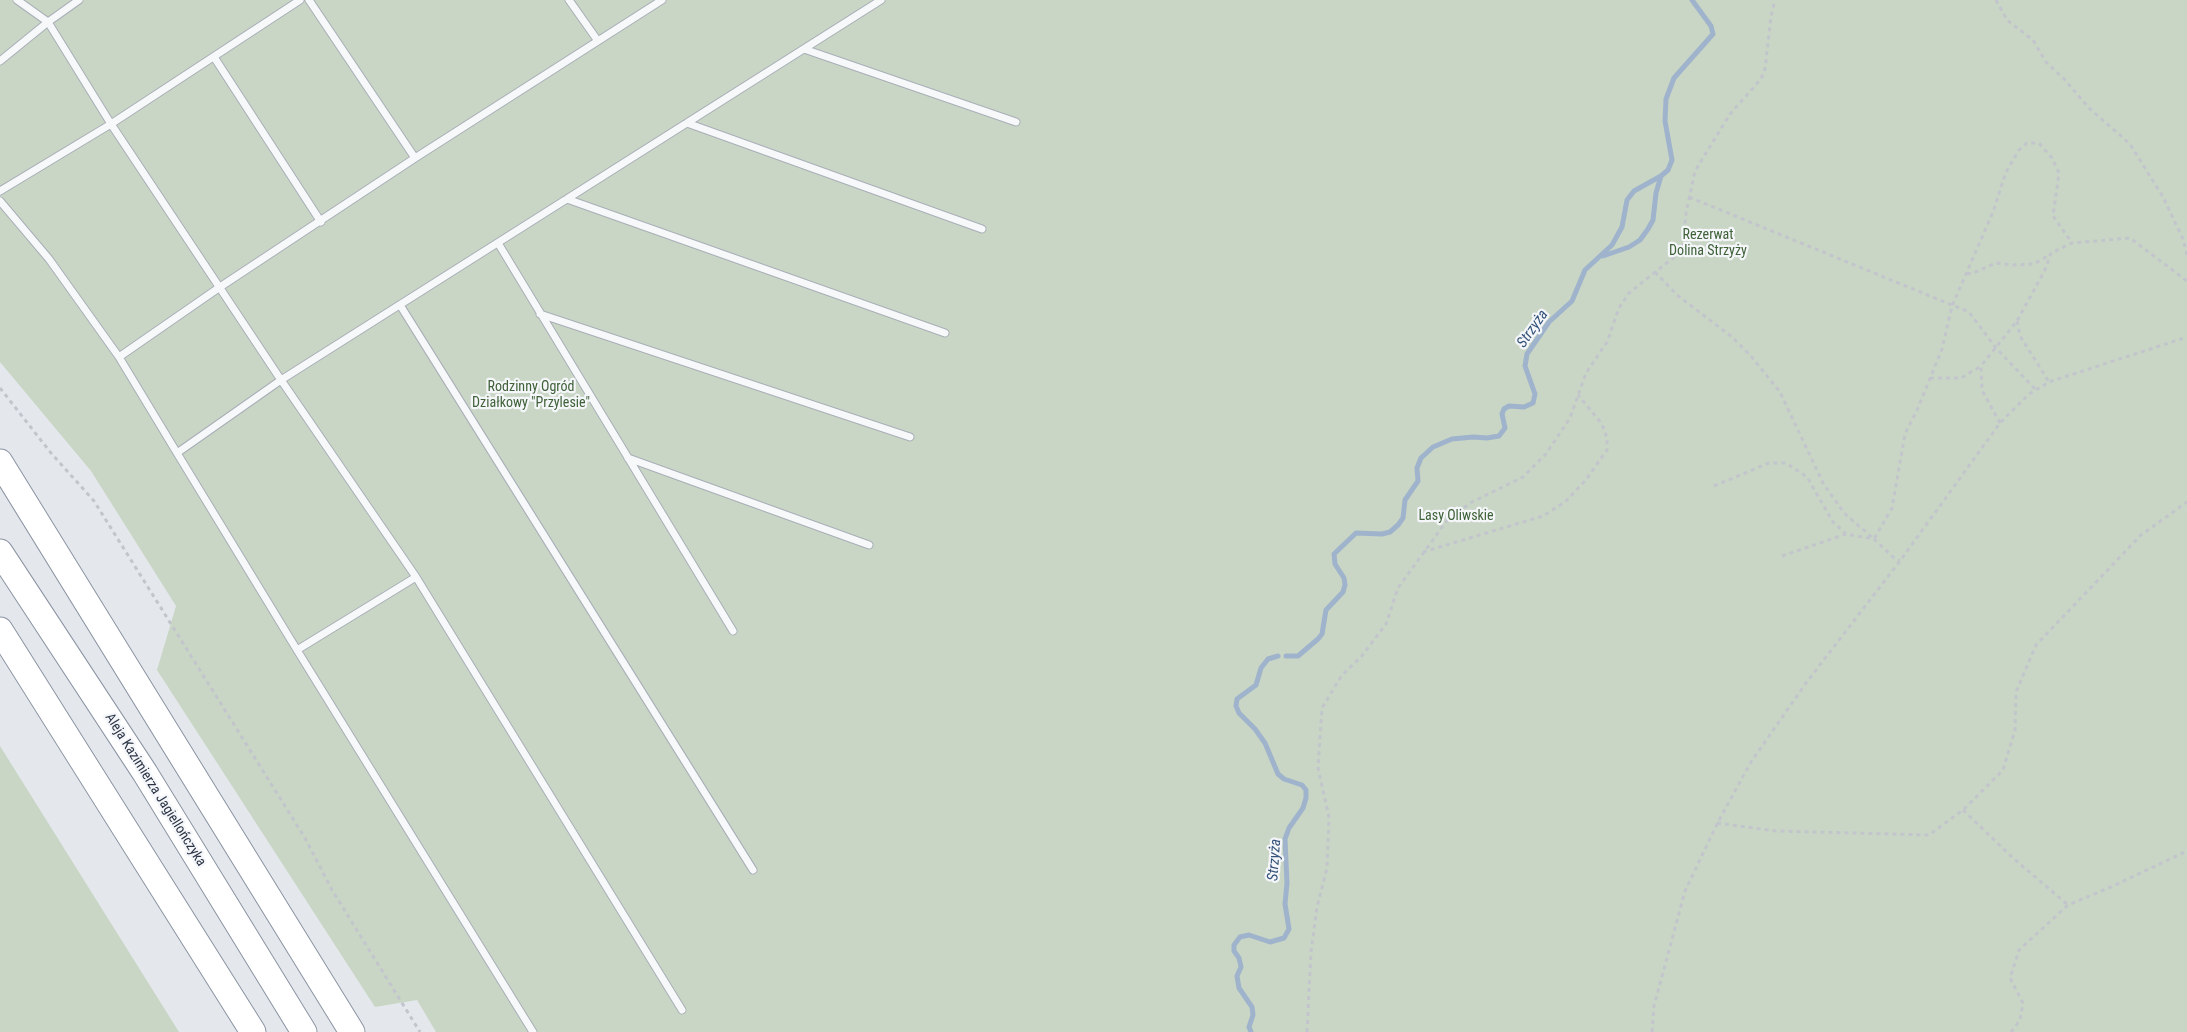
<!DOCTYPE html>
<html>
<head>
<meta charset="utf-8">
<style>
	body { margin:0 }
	canvas { display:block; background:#e4e7ec }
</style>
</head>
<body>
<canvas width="2187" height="1032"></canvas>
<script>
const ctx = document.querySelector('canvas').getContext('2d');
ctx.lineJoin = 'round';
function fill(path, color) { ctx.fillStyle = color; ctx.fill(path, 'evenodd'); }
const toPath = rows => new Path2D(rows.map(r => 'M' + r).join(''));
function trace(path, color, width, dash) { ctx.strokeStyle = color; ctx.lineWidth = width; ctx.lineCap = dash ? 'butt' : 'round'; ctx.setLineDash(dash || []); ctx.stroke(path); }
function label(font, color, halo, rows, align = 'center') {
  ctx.font = font + ' "Roboto Condensed",sans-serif'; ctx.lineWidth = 4.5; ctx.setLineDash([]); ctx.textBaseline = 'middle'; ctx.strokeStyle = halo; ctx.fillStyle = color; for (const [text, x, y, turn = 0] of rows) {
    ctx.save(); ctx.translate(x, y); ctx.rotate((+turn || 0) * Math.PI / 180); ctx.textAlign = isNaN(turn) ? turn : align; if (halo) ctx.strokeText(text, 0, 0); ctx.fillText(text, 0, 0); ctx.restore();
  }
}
fill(toPath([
	[0,0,2187,0,2187,1032,436,1032,417,1000,375,1007,157,670,176,606,91,471,0,362],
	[0,746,179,1032,0,1032]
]), '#c9d6c5');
trace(toPath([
	[1603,256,1629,247,1640,240,1648,229,1653,220,1656,193,1661,176],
	[1286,656,1298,656,1318,639,1322,634,1326,610,1343,592,1345,585,1344,578,1335,564,1334,554,1356,533,1382,534,1390,532,1398,525,1403,518,1405,500,1418,481,1417,468,1421,458,1433,447,1452,439,1473,437,1487,438,1499,436,1505,428,1502,414,1504,409,1509,406,1524,407,1533,403,1535,394,1525,366,1527,354,1549,322,1572,301,1585,270,1612,245,1622,227,1627,200,1634,191,1661,176,1668,170,1672,160,1665,121,1666,99,1674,78,1713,34,1711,26,1692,0],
	[1251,1032,1249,1027,1253,1015,1252,1007,1239,988,1237,976,1241,967,1239,958,1234,951,1234,945,1240,937,1249,935,1270,942,1284,938,1289,929,1285,904,1287,883,1285,839,1289,828,1303,808,1306,798,1306,790,1302,785,1284,779,1278,774,1265,743,1255,729,1239,713,1236,706,1237,699,1256,685,1261,668,1268,659,1278,656]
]), '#9fb4cc', 5);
const lane = toPath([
	[17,0,48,22,79,0],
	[309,0,415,158],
	[569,0,598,41],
	[804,49,1016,122],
	[214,57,321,222],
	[0,61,48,22,111,124,281,380,416,577,297,650,533,1032],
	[687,123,982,229],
	[0,191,111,124,300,0],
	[567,199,945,333],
	[0,201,49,259,119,357,177,453],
	[498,243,733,631],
	[400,305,753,870],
	[540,314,910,437],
	[119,357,220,287,415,158,662,0],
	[628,458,869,545],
	[416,577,682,1010],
	[297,650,177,453,281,380,881,0]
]);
const highway = toPath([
	[0,462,352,1032],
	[0,552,145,773,304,1032],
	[0,630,253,1032]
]);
trace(lane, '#a9aeb7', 9);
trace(highway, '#8b94a3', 27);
trace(toPath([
	[1996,0,2007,20,2033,40,2046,62,2065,80,2089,108,2130,144,2163,197,2183,239,2187,255],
	[1689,197,1969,312,1996,348,2036,390],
	[1655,272,1677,295,1732,337,1750,355,1780,392,1823,483,1844,513,1874,539,1892,508,1905,434,1918,408,1942,349,1952,306,1993,212,2006,172,2019,150,2027,143,2039,143,2052,158,2059,173,2053,216,2072,243],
	[1967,273,1971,274,1996,263,2013,265,2034,264,2051,254],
	[2017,321,2020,336,2049,382],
	[1930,378,1961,378,1981,366],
	[0,388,51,453,94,501,305,838,332,890,420,1032],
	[2000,423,1982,390,1981,366,2017,321,2045,270,2051,253,2072,243,2130,238,2187,281],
	[1714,486,1769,463,1786,463,1807,477,1833,522,1846,534],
	[1423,552,1543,516,1565,502,1585,481,1607,450,1607,438,1602,424,1578,395],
	[1782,556,1846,534,1874,539,1894,558,1900,561],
	[1963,810,2013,858,2068,905],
	[1717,823,1776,831,1929,835,1963,810,2003,770,2015,730,2016,692,2036,645,2141,535,2187,502],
	[1307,1032,1311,952,1317,907,1327,868,1329,817,1318,768,1322,708,1342,675,1361,657,1386,624,1398,588,1448,519,1472,502,1523,477,1546,454,1570,418,1586,373,1607,342,1619,308,1629,293,1673,258,1683,246,1686,213,1695,171,1730,114,1761,79,1765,69,1771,16,1775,0],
	[1652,1032,1654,1006,1685,891,1719,820,1751,762,1806,683,1900,561,2000,423,2029,394,2049,382,2187,337],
	[2011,1032,2020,1020,2023,1003,2010,978,2019,950,2068,905,2111,887,2187,851]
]), '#c2c5cb', 3, [4, 4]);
trace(lane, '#f7f8fa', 7);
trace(highway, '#fff', 25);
label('14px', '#3f6138', '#f4f6f9', [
	["Rezerwat",1708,235],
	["Dolina Strzyży",1708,251],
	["Rodzinny Ogród",531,387],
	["Działkowy \"Przylesie\"",531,403],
	["Lasy Oliwskie",1456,516]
]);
label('14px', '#2b3445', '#f4f6f9', [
	["Aleja Kazimierza Jagiellończyka",155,790,58]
]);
label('italic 15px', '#34527a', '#f4f6f9', [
	["Strzyża",1533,329,-55],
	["Strzyża",1275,860,-86]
]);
</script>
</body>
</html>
